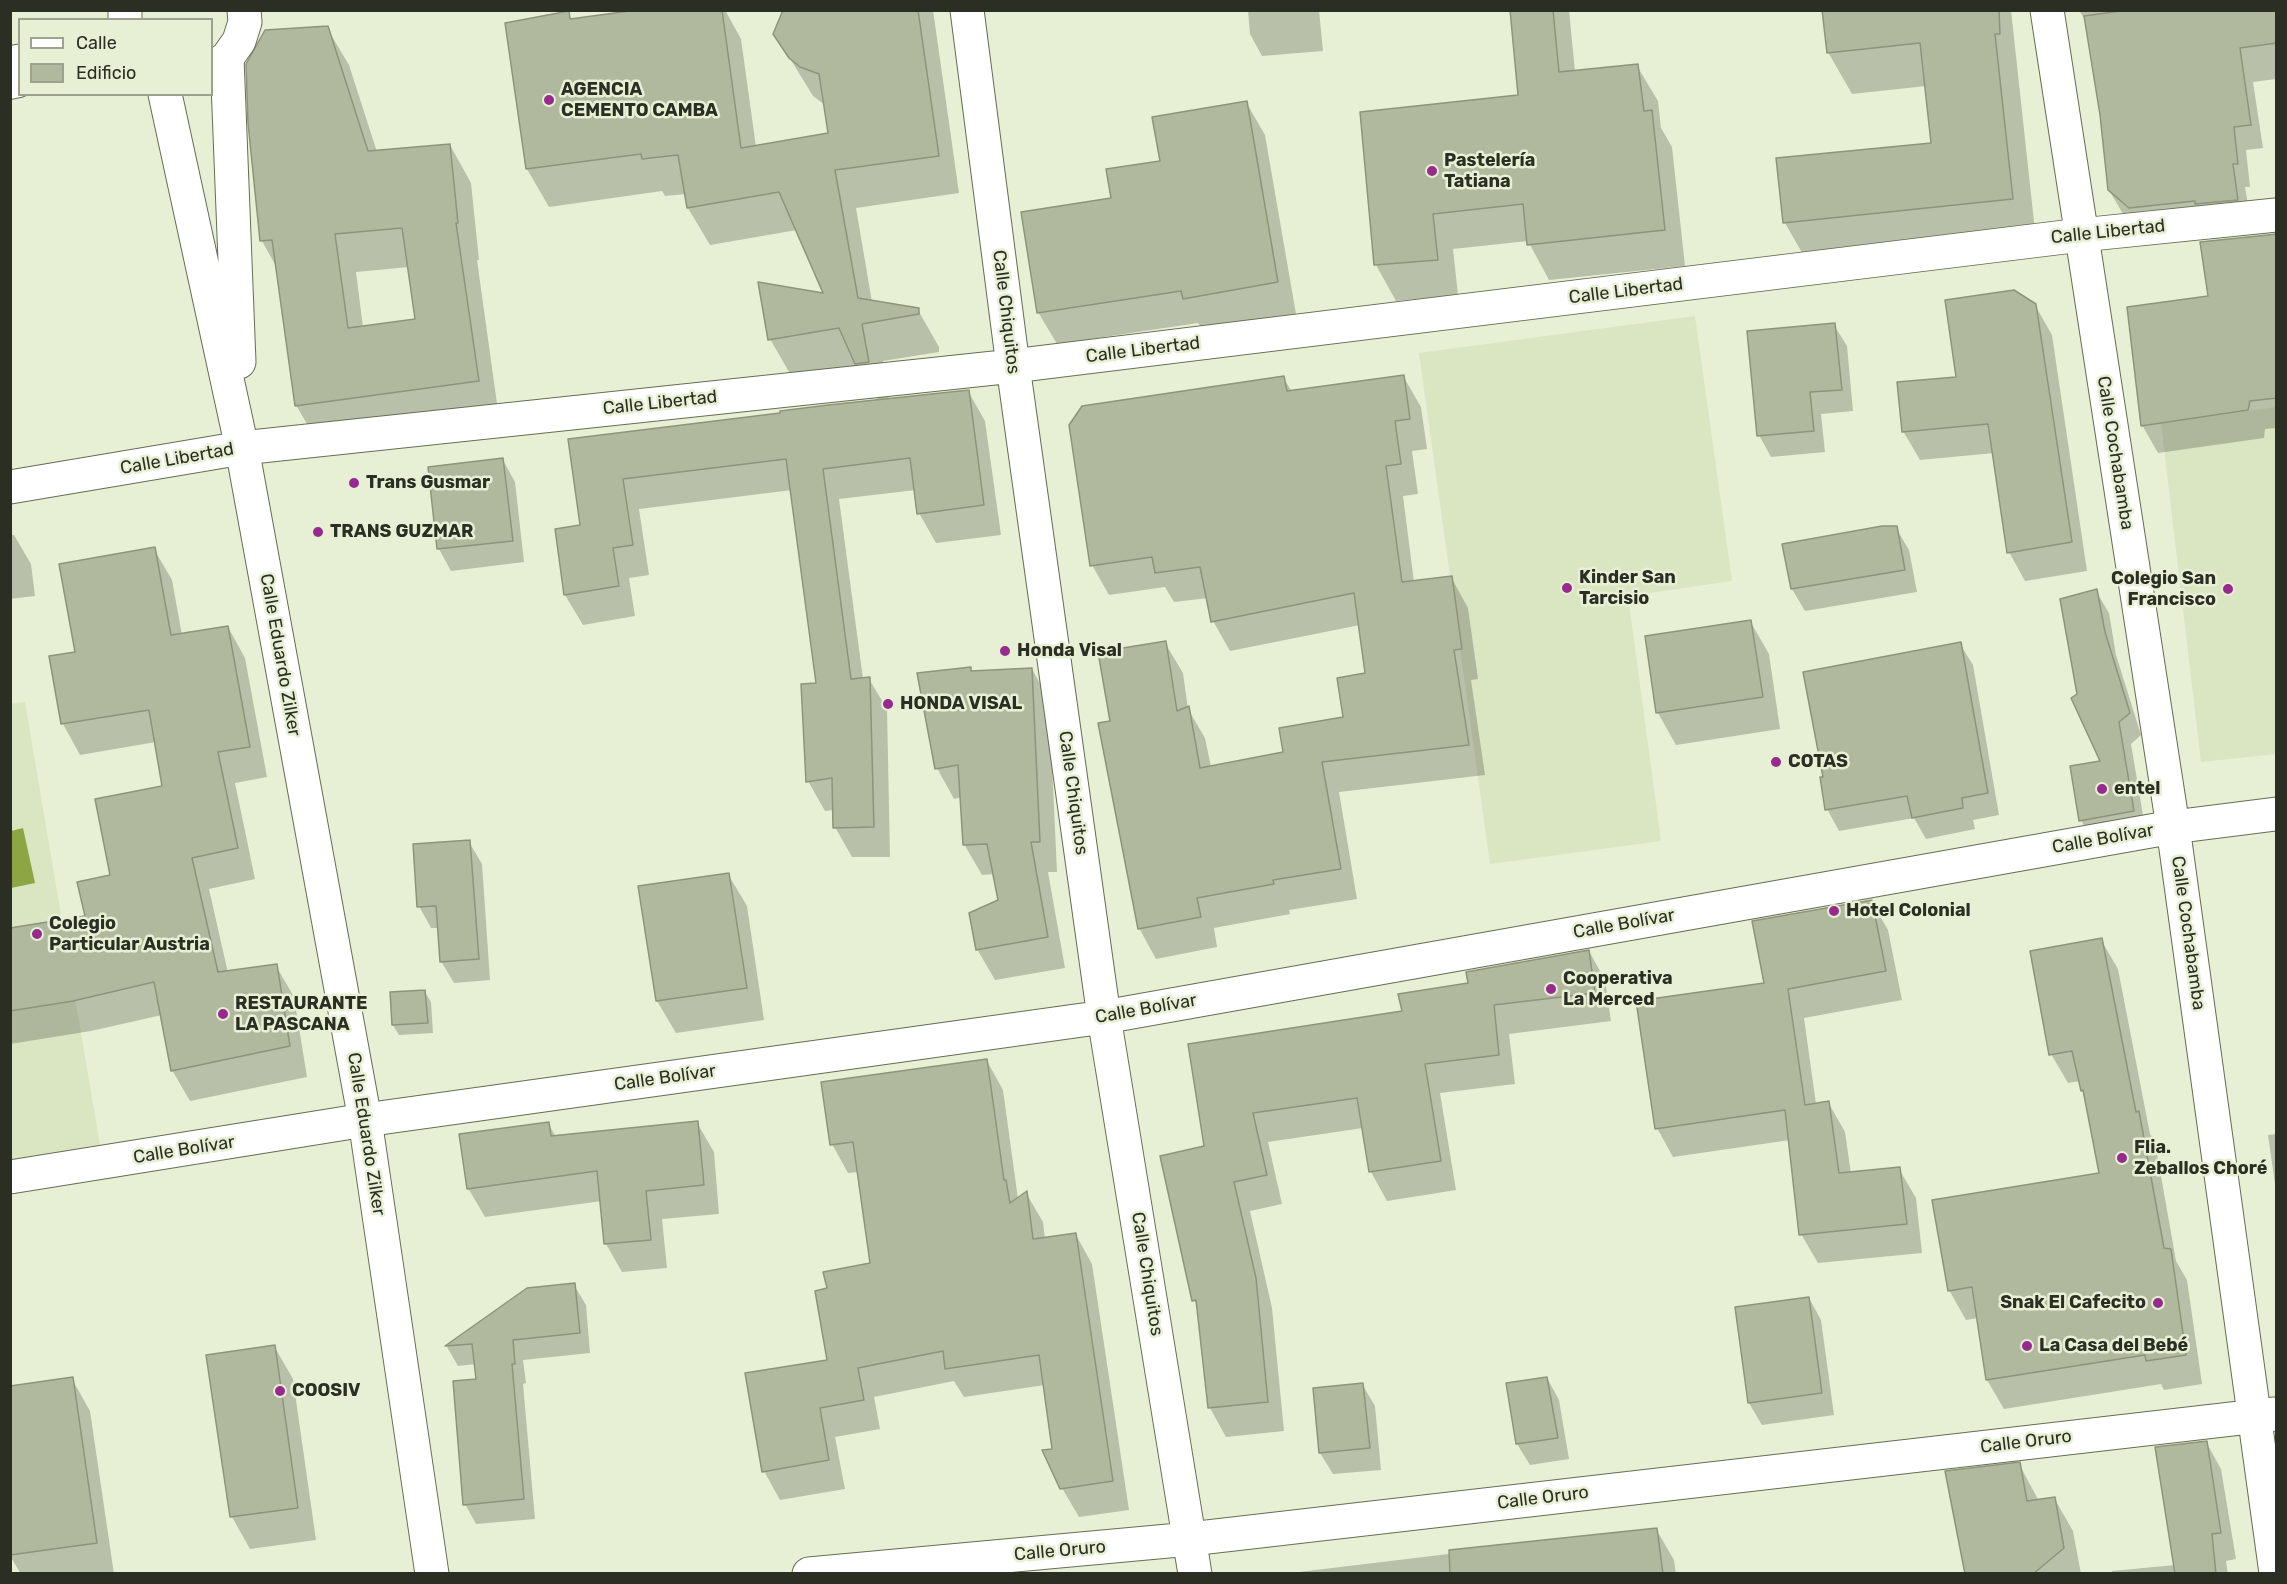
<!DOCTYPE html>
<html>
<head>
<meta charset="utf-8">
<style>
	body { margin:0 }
	#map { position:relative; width:2287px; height:1584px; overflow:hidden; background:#e7f0d4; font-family:Rubik,sans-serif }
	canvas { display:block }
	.frame { position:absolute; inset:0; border:12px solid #2b2e23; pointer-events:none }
	.legend { position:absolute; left:18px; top:18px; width:195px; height:78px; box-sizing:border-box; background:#e7f0d4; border:2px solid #9ca28d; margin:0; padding:8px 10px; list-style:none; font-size:18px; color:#2b2e23 }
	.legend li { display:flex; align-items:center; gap:12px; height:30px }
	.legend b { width:30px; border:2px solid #9ca28d }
</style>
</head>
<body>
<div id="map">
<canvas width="2287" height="1584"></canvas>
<div class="frame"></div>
<ul class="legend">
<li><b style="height:8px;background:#fff"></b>Calle</li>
<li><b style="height:16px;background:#b0b89d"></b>Edificio</li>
</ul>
</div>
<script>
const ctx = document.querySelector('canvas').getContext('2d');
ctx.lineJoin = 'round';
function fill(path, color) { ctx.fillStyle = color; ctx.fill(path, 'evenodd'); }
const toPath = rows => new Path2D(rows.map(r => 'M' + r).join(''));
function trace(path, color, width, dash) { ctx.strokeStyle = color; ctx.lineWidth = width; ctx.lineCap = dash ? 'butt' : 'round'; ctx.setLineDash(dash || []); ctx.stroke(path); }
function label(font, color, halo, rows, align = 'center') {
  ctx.font = font + ' Rubik,sans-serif'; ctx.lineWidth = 5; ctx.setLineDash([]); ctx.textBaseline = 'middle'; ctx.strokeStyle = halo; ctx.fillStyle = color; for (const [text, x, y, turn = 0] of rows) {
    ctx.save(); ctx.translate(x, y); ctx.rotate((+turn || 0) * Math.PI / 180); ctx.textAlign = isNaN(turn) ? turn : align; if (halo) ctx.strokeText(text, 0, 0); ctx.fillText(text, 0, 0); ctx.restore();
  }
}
fill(toPath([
	[1695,316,1732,581,1628,596,1661,841,1490,864,1419,353],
	[2276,407,2276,754,2201,762,2161,423],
	[25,702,103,1163,10,1177,10,704]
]), '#dae5c2');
fill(toPath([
	[23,828,35,883,11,888,11,831]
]), '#8da542');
fill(toPath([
	[649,10,725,10,741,39,756,147,830,134,825,105,813,96,775,34,784,10,933,10,959,193,856,208,872,302,918,310,939,347,939,352,883,361,889,399,968,391,985,421,1001,535,936,543,919,513,916,490,839,499,863,679,869,679,887,709,890,857,852,857,835,827,834,810,825,811,808,781,818,684,792,490,639,509,649,575,629,578,635,616,583,625,565,595,581,526,570,441,878,401,858,366,792,377,770,339,826,295,797,230,710,245,688,208,686,194,665,196,662,191,549,207,527,169,507,24,568,13,573,21],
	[1248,10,1319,10,1323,51,1262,56,1250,34],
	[1511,10,1569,10,1575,72,1637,66,1658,101,1661,128,1672,147,1685,266,1549,280,1528,241,1453,249,1458,295,1396,301,1376,265,1519,96],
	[1823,10,2011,10,2036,240,1809,265,1785,223,1933,144,1926,86,1852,94,1828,52],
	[2079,10,2276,10,2276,79,2253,82,2263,148,2246,150,2250,187,2245,187,2251,223,2143,230,2123,214,2109,190,2101,115,2086,22],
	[327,28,349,65,377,152,450,145,471,183,479,260,477,260,499,418,318,443,296,405,277,268,262,241],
	[409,267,416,320,363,327,356,272],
	[1246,102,1265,135,1296,314,1203,330,1198,323,1057,344,1038,312,1112,199],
	[2276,235,2276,428,2265,429,2264,438,2158,453,2142,425,2210,298],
	[2035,305,2052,335,2087,571,2025,581,2009,552,1994,453,1920,460,1903,431],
	[1834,325,1847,346,1853,411,1821,414,1825,452,1771,457,1759,435],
	[1403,376,1421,407,1427,449,1412,451,1418,494,1403,496,1414,582,1451,577,1468,608,1478,679,1471,680,1485,775,1339,792,1357,899,1289,910,1290,914,1214,928,1217,947,1156,959,1139,928,1111,723,1165,643,1183,673,1188,709,1205,738,1211,767,1285,753,1345,718,1367,674,1360,625,1230,651,1213,621,1208,598,1174,602,1165,587,1109,595,1092,565,1283,377,1292,392],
	[503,460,515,482,524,562,451,571,439,549],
	[1896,528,1909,550,1917,592,1805,611,1792,589,1784,545],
	[10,535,14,535,31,564,35,596,10,599],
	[154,549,172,580,182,635,228,627,245,658,267,777,235,783,255,879,209,889,228,973,276,966,294,997,307,1077,190,1101,172,1070,162,1015,91,1031,10,1044,10,929,86,917,164,787,156,742,80,755,63,724,51,657,77,653],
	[2096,591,2109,613,2116,655,2141,735,2131,744,2146,833,2093,842,2081,820,2103,762],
	[1750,621,1769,654,1780,729,1676,745,1658,713],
	[1960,644,1973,665,1999,815,1973,820,1975,829,1926,839,1914,818,1839,831,1827,809,1825,778],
	[1032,669,1049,700,1057,872,1048,872,1065,968,995,980,977,949,999,901,994,874,982,875,964,844,962,797,954,799,937,768,972,672],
	[469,842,482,864,490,980,454,983,441,961,439,928,431,928,419,906],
	[728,874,747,906,764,1020,676,1033,657,1001],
	[1871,901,1888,930,1902,1000,1804,1018,1816,1104,1828,1102,1845,1132,1851,1174,1899,1169,1916,1198,1922,1253,1818,1263,1801,1234,1790,1140,1673,1157,1657,1128,1766,984],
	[2101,940,2118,969,2150,1134,2155,1142,2176,1261,2187,1280,2202,1384,2164,1390,2161,1384,2004,1409,1987,1380,1978,1318,1966,1320,1949,1290,2101,1174,2086,1096,2080,1081,2068,1083,2051,1054],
	[1589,951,1605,980,1611,1021,1509,1034,1515,1084,1440,1093,1456,1190,1387,1201,1371,1172,1363,1128,1268,1142,1282,1204,1250,1211,1272,1308,1284,1431,1226,1437,1210,1408,1199,1309,1194,1300,1206,1148,1190,1045,1403,1013,1469,984],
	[425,992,431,1002,433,1033,399,1035,393,1025,391,993],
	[987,1061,1003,1090,1018,1199,1026,1193,1043,1222,1045,1239,1076,1235,1092,1264,1129,1510,1079,1517,1062,1488,1045,1385,964,1397,954,1381,874,1397,880,1429,835,1437,845,1489,780,1500,764,1471,829,1361,829,1289,872,1264,859,1172,848,1173,832,1144],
	[548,1123,556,1137,697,1123,714,1152,719,1214,662,1219,667,1268,622,1272,606,1244,602,1201,485,1217,468,1188],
	[2276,1134,2276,1191,2268,1135],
	[574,1285,586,1305,590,1353,523,1360,526,1383,523,1384,535,1519,476,1524,465,1504,477,1380,476,1364,458,1366,447,1347,527,1289],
	[1809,1298,1821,1320,1834,1415,1762,1425,1749,1403,1736,1308],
	[274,1346,293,1379,316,1540,250,1549,232,1517],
	[1547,1378,1559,1400,1569,1459,1530,1465,1517,1444],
	[72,1379,90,1411,114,1574,21,1574,10,1556,10,1387],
	[1362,1384,1375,1406,1381,1470,1333,1474,1320,1453],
	[2206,1442,2221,1469,2236,1559,2226,1561,2228,1574,2113,1574,2112,1571,2175,1565],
	[2019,1464,2039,1501,2054,1498,2073,1531,2081,1574,1966,1574],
	[1656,1529,1674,1560,1676,1574,1282,1574]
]), '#0003');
const building = toPath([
	[637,10,722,10,741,148,828,133,819,74,800,67,789,58,773,34,783,10,918,10,939,156,835,170,858,298,919,308,919,314,862,324,869,362,855,364,839,328,768,340,758,282,823,293,779,192,687,208,678,155,642,159,641,154,526,169,505,23,569,11,570,19,637,10],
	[1510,10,1553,10,1559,72,1638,64,1644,111,1652,110,1665,230,1527,245,1523,204,1433,214,1438,260,1374,265,1360,112,1518,95,1510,10],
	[1822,10,1999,10,2000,34,1995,34,2013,199,1783,223,1776,158,1931,143,1920,43,1827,53,1822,10],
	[2128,10,2277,10,2277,43,2240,48,2251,125,2234,127,2238,164,2233,164,2238,200,2195,204,2195,201,2129,208,2108,190,2100,115,2084,16,2128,10],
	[328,26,368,151,450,144,458,223,456,223,479,381,295,406,272,240,260,241,248,123,246,64,265,30,328,26],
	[402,228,415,319,348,328,335,234,402,228],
	[1247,101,1278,282,1183,299,1181,291,1037,313,1021,212,1111,198,1106,169,1160,161,1152,117,1247,101],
	[2277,234,2277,398,2250,401,2248,410,2141,426,2127,307,2208,296,2200,242,2277,234],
	[2014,290,2036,304,2072,542,2007,553,1988,424,1902,432,1897,382,1956,377,1945,300,2014,290],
	[1835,323,1842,390,1810,392,1814,431,1757,436,1747,331,1835,323],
	[1404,375,1410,419,1395,421,1401,464,1386,466,1402,582,1452,576,1462,649,1454,650,1469,745,1322,762,1341,869,1273,880,1274,884,1197,898,1201,917,1138,929,1098,723,1110,721,1098,652,1166,641,1177,711,1189,706,1200,768,1283,752,1279,728,1343,717,1337,678,1365,673,1354,593,1211,622,1200,567,1155,573,1152,557,1090,566,1069,425,1082,406,1284,376,1287,391,1404,375],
	[969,390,984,505,917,514,910,458,823,469,851,679,870,677,874,827,833,828,832,778,806,782,801,684,816,683,786,459,623,479,633,545,613,548,619,586,564,595,555,529,580,525,568,439,780,413,780,411,828,405,969,390],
	[503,458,513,541,437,549,428,467,503,458],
	[1882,526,1897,526,1905,570,1791,589,1782,544,1882,526],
	[155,547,171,635,228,626,250,747,218,752,238,848,192,858,218,972,277,964,290,1046,171,1071,154,982,73,1001,10,1011,10,928,85,916,77,882,110,875,95,799,162,786,149,710,61,724,49,656,75,652,59,564,155,547],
	[2097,589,2105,632,2130,713,2119,722,2134,811,2079,821,2070,766,2100,761,2071,698,2077,694,2060,599,2097,589],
	[1751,620,1763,697,1656,713,1645,636,1751,620],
	[1961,642,1988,793,1962,798,1963,808,1912,818,1907,796,1825,810,1820,777,1823,777,1803,672,1961,642],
	[971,667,971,671,1032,668,1040,842,1031,842,1048,937,976,950,969,913,998,900,987,844,963,845,958,765,935,769,917,673,971,667],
	[470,840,479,959,440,962,436,906,417,907,413,844,470,840],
	[729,873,747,988,656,1001,638,886,729,873],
	[1872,900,1886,971,1788,989,1805,1105,1829,1101,1839,1173,1900,1167,1907,1224,1799,1235,1785,1110,1655,1129,1636,1001,1764,983,1752,921,1872,900],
	[2102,938,2136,1112,2139,1111,2164,1248,2171,1249,2186,1355,2146,1361,2145,1355,1986,1380,1972,1287,1948,1291,1932,1200,2099,1173,2083,1090,2081,1091,2072,1051,2049,1055,2030,951,2102,938],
	[1589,950,1595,993,1494,1005,1499,1055,1425,1064,1441,1161,1369,1172,1357,1098,1253,1113,1267,1175,1234,1182,1256,1278,1268,1402,1208,1408,1196,1300,1192,1301,1160,1156,1204,1146,1188,1044,1402,1011,1398,994,1468,983,1466,972,1589,950],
	[425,990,428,1023,392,1025,390,992,425,990],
	[987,1059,1004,1180,1006,1180,1010,1203,1027,1191,1033,1239,1076,1233,1113,1481,1060,1489,1042,1450,1052,1449,1039,1355,945,1369,943,1351,858,1368,864,1400,820,1408,829,1460,762,1472,745,1373,827,1360,815,1291,827,1288,823,1272,870,1263,853,1142,830,1145,821,1082,987,1059],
	[698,1121,704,1185,646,1191,651,1240,604,1244,597,1171,467,1189,459,1134,549,1122,551,1136,698,1121],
	[575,1283,580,1333,513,1340,515,1364,512,1364,524,1499,463,1505,453,1381,476,1379,472,1344,445,1346,527,1288,575,1283],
	[1809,1297,1822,1393,1748,1403,1735,1307,1809,1297],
	[275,1345,298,1508,230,1517,206,1355,275,1345],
	[73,1377,97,1543,10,1555,10,1386,73,1377],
	[1547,1377,1558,1438,1516,1444,1506,1383,1547,1377],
	[1363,1383,1370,1448,1319,1453,1313,1388,1363,1383],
	[2207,1441,2221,1533,2212,1534,2216,1574,2175,1574,2155,1447,2207,1441],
	[2020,1462,2027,1501,2055,1497,2064,1548,2033,1574,1965,1574,1945,1471,2020,1462],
	[1657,1528,1663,1574,1450,1574,1449,1550,1657,1528]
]);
fill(building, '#b0b89d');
trace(building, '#8d947b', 1.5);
const lane = toPath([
	[10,89,20,87]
]);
const street = toPath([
	[967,10,1013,366,1104,1017,1195,1574],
	[2047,10,2173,827,2276,1573],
	[242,448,1013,366,2081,235,2276,215],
	[10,1177,365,1120,1104,1017,2173,827,2276,814],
	[809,1574,1190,1539,2275,1414]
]);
const secondary = toPath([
	[125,10,125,20],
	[227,58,239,362],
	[10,63,20,61],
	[212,68,227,58,239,41,245,22,244,10],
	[165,94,242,448,365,1120,432,1574],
	[10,487,242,448]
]);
trace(lane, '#666d55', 22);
trace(street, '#666d55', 35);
trace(secondary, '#666d55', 35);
trace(lane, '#fff', 20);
trace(street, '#fff', 33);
trace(secondary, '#fff', 33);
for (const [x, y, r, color] of [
	[549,100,6,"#962b8d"],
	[1432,171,6,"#962b8d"],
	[354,483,6,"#962b8d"],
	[318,532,6,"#962b8d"],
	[1567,588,6,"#962b8d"],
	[2228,589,6,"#962b8d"],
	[1005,651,6,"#962b8d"],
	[888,704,6,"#962b8d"],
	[1776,762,6,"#962b8d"],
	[2102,789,6,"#962b8d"],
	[1834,911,6,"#962b8d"],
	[37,934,6,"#962b8d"],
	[1551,989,6,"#962b8d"],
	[223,1014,6,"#962b8d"],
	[2122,1158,6,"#962b8d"],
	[2158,1303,6,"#962b8d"],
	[2027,1346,6,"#962b8d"],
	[280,1391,6,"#962b8d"]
]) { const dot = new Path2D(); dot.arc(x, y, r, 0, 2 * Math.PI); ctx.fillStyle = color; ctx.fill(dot); trace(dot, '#e7f0d4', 2); }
label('bold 18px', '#2b2e23', '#e7f0d4', [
	["AGENCIA",561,90],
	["CEMENTO CAMBA",561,111],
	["Pastelería",1444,161],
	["Tatiana",1444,182],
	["Trans Gusmar",366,483],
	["TRANS GUZMAR",330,532],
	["Kinder San",1579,578],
	["Tarcisio",1579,599],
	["Colegio San",2216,579,"right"],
	["Francisco",2216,600,"right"],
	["Honda Visal",1017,651],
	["HONDA VISAL",900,704],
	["COTAS",1788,762],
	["entel",2114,789],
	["Hotel Colonial",1846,911],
	["Colegio",49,924],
	["Particular Austria",49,945],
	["Cooperativa",1563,979],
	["La Merced",1563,1000],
	["RESTAURANTE",235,1004],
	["LA PASCANA",235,1025],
	["Flia.",2134,1148],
	["Zeballos Choré",2134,1169],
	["Snak El Cafecito",2146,1303,"right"],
	["La Casa del Bebé",2039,1346],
	["COOSIV",292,1391]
], 'left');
label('18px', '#2b2e23', '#e7f0d4', [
	["Calle Libertad",2108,232,-6],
	["Calle Libertad",1626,291,-7],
	["Calle Chiquitos",1006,312,83],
	["Calle Libertad",1143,350,-7],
	["Calle Libertad",660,403,-6],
	["Calle Cochabamba",2115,453,81],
	["Calle Libertad",177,459,-10],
	["Calle Eduardo Zilker",280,655,80],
	["Calle Chiquitos",1073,793,82],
	["Calle Bolívar",2103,839,-10],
	["Calle Bolívar",1624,924,-10],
	["Calle Cochabamba",2188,933,82],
	["Calle Bolívar",1146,1009,-10],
	["Calle Bolívar",665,1078,-8],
	["Calle Eduardo Zilker",366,1134,81],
	["Calle Bolívar",184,1150,-9],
	["Calle Chiquitos",1147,1274,81],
	["Calle Oruro",2026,1442,-7],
	["Calle Oruro",1543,1498,-7],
	["Calle Oruro",1060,1551,-5]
]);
</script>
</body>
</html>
